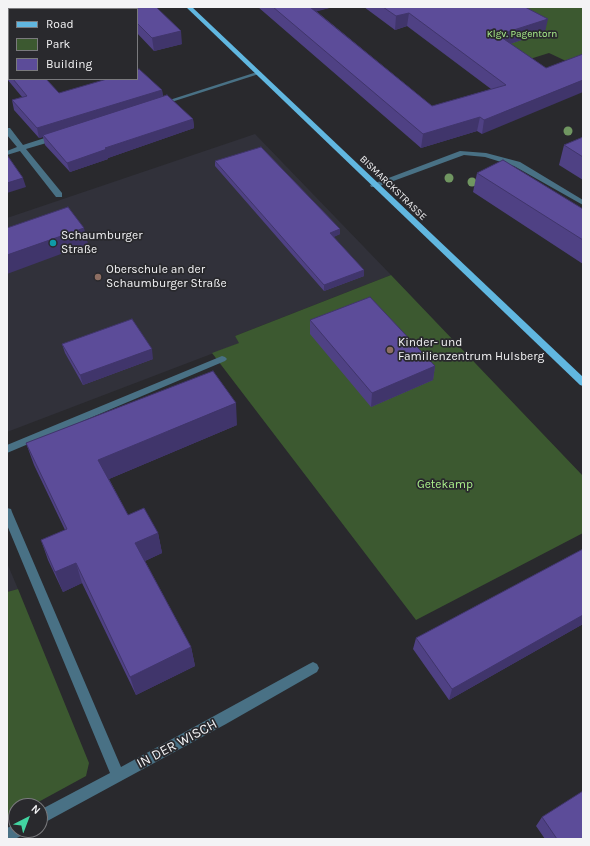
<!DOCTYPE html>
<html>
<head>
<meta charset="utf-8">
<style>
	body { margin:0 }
	#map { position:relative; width:590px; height:846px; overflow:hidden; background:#29292d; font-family:Karla,sans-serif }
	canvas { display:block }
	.frame { position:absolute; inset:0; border:8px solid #f3f3f5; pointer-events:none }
	.legend { position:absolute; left:8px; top:8px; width:130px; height:72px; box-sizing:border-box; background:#29292d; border:1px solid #7a7a7d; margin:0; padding:5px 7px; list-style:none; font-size:12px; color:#f3f3f5 }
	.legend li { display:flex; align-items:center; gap:8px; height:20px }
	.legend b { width:20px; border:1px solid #7a7a7d }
	.north { position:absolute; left:8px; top:798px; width:40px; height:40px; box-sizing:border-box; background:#29292d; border:1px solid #7a7a7d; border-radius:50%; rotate:42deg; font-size:11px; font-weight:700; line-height:16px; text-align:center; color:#f3f3f5 }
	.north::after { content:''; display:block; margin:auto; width:14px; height:18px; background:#42d4a1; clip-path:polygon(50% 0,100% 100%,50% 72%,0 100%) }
</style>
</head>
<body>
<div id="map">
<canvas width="590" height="846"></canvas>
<div class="frame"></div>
<ul class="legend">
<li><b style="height:5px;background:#61b7e0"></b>Road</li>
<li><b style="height:11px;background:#3c5930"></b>Park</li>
<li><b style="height:11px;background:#5c4c99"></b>Building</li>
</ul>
<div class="north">N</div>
</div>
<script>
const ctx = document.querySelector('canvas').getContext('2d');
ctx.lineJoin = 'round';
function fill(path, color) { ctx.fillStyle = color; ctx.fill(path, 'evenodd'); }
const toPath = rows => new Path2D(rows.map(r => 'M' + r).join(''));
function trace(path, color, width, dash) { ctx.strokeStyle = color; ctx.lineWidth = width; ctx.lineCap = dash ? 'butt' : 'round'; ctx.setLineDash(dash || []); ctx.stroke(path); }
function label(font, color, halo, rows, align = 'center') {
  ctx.font = font + ' Karla,sans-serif'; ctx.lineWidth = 3.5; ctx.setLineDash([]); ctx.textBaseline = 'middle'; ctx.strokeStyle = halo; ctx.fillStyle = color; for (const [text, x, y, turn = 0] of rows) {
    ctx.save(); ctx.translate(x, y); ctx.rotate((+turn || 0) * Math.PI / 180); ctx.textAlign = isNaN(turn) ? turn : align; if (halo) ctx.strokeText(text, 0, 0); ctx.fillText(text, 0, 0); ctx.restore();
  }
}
fill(toPath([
	[255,134,391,275,235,336,240,343,7,432,7,218],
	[7,563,18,589,7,592]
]), '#31313a');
fill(toPath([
	[383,7,583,7,583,69,549,53,517,63],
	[391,275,583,476,583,533,416,620,212,353,239,343,235,336],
	[18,589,89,763,86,776,31,806,16,806,16,814,7,819,7,592]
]), '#3c5930');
fill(toPath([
	[75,7,86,7,82,9,71,9,75,7],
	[9,21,9,25,7,26,7,22,9,21],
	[222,356,225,357,227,359,225,361,7,453,7,445,222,356],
	[7,508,11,509,12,512,121,767,309,664,313,662,317,664,319,668,317,672,226,724,40,825,40,810,110,773,7,525,7,508],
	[16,824,16,830,25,830,23,835,15,839,7,839,7,828,16,824]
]), '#497185');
fill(toPath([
	[257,72,262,73,162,105,157,104,257,72],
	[7,128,10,128,23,145,54,135,60,135,60,139,26,149,62,193,62,197,56,197,20,151,7,155,7,151,17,147,7,135,7,128],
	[460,151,486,153,520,162,583,200,583,205,514,166,485,157,464,155,377,187,371,187,370,185,460,151]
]), '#497185');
fill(toPath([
	[186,7,192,7,583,377,583,386,580,385,186,7]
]), '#61b7e0');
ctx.fillStyle = '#709661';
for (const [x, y] of [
	[568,131],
	[449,178],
	[472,182]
]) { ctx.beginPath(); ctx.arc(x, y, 4.5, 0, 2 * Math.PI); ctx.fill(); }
fill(toPath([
	[112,7,156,7,182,44,154,51,137,33,137,9,114,9],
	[258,7,333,7,316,11,432,106,491,89,407,26,395,30,364,7,525,7,545,32,510,44,546,68,482,134,477,131,421,148],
	[7,37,9,39,9,79,46,79,59,93,162,90,163,97,193,119,194,128,108,158,108,159,70,172,45,145,43,137,39,138,14,110,12,100,22,97,7,79],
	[583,137,583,180,559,165,564,145],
	[215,161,340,234,333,237,364,270,364,276,324,291,215,166],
	[477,173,583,209,583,264,473,192],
	[310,320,435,366,433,380,371,407,310,334],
	[62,344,153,359,83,385,65,353],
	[237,425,109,479,128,515,158,533,162,553,145,561,191,647,195,666,136,695,82,583,63,592,48,560,41,540,65,530,34,465,26,443],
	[583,549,583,624,449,700,413,649,416,638],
	[542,817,583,839,545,839,536,826]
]), '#4f4184');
fill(toPath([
	[18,7,28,7,28,9,10,9],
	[304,7,333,7,304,15],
	[9,9,9,19,7,20,7,10],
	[409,13,407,26,395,30,396,16],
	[548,19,545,32,495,49,498,35],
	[181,31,182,44,154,51,152,38],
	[583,80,583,92,482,134,484,120],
	[162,90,163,100,43,135,43,137,39,138,37,128],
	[480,117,477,131,421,148,423,134],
	[193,119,194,128,108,158,108,159,70,172,67,163,105,148],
	[23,178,26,187,7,193,7,183],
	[84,228,88,244,7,274,7,255],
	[340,229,340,234,330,239,330,233],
	[364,270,364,276,324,291,324,285],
	[152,349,153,359,83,385,80,375],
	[435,366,433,380,371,407,372,393],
	[236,403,237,425,104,481,98,460],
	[158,533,162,553,140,563,135,543],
	[76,563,82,583,63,592,55,572],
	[583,615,583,624,449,700,452,689],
	[191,647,195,666,136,695,130,677]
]), '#40356b');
const building = toPath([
	[7,7,18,7,7,10,7,7],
	[122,7,156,7,181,31,152,38,137,23,137,9,124,9,122,7],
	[273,7,310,7,432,106,506,85,409,13,396,16,383,7,525,7,548,19,498,35,546,68,583,54,583,80,484,120,480,117,423,134,273,7],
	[7,37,9,39,9,75,7,72,7,37],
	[139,69,162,90,37,128,12,100,27,96,13,79,46,79,59,93,107,79,137,79,137,70,139,69],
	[167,95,193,119,105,148,107,149,67,163,43,135,167,95],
	[583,137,583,157,564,145,583,137],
	[261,147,340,229,330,233,364,270,324,285,215,161,261,147],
	[7,155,23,178,7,183,7,155],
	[503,160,583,209,583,240,477,173,503,160],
	[68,207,84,228,7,255,7,228,68,207],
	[370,297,435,366,372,393,310,320,370,297],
	[132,319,152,349,80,375,62,344,132,319],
	[213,371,236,403,98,460,128,515,144,508,158,533,135,543,191,647,130,677,76,563,55,572,41,540,67,529,26,443,213,371],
	[583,549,583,615,452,689,416,638,583,549],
	[583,791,583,839,557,839,542,817,583,791]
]);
fill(building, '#5c4c99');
trace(building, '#40356b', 1);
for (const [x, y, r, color] of [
	[53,243,4,"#0f9aa8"],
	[98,277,4,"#8d6e63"],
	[390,350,4,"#8d6e63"]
]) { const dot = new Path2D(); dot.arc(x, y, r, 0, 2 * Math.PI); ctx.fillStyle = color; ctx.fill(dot); trace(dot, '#29292d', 1.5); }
label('10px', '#aaf08b', '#29292d', [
	["Klgv. Pagentorn",522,34]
]);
label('10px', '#f3f3f5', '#29292d', [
	["BISMARCKSTRASSE",393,188,44]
]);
label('12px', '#f3f3f5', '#29292d', [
	["Schaumburger",61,236],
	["Straße",61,250],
	["Oberschule an der",106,270],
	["Schaumburger Straße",106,284],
	["Kinder- und",398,343],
	["Familienzentrum Hulsberg",398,357]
], 'left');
label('12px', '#aaf08b', '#29292d', [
	["Getekamp",445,485]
]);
label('14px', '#f3f3f5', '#29292d', [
	["IN DER WISCH",177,744,-28]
]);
</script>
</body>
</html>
